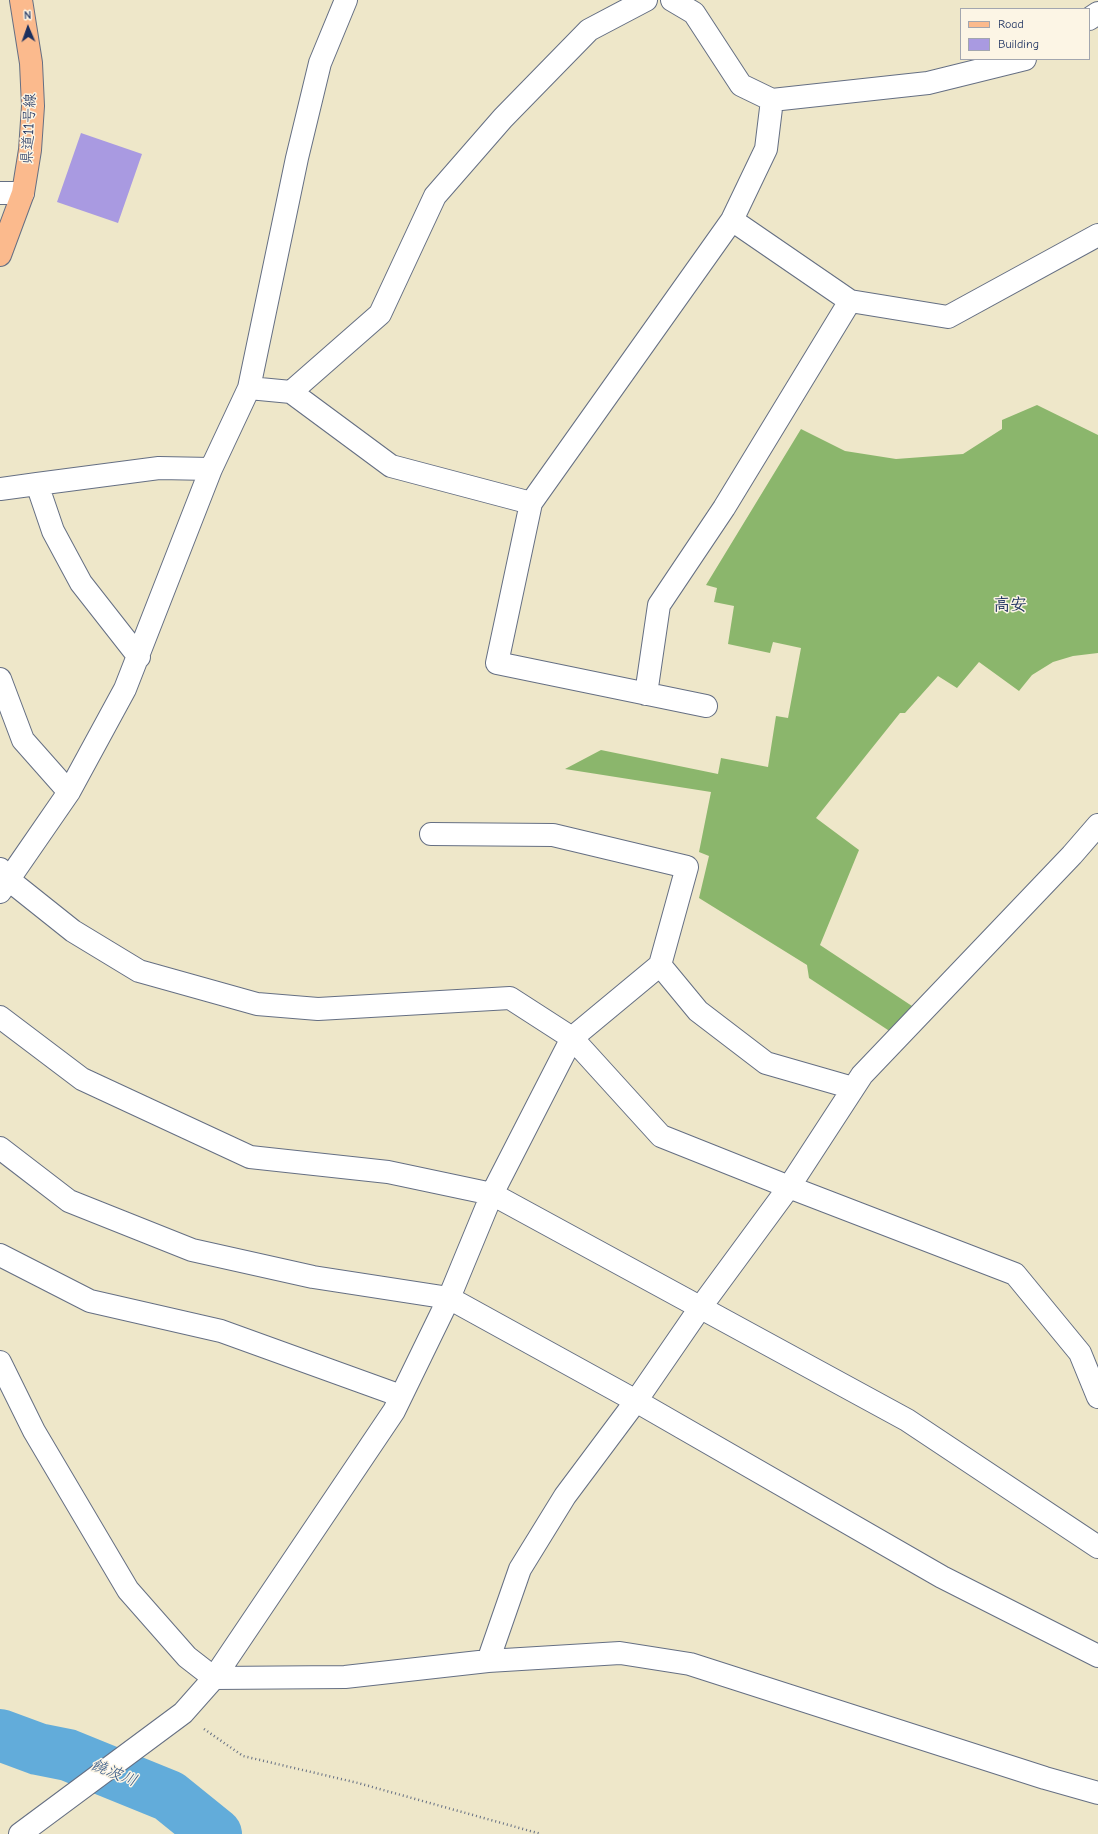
<!DOCTYPE html>
<html>
<head>
<meta charset="utf-8">
<style>
	body { margin:0 }
	#map { position:relative; width:1098px; height:1834px; overflow:hidden; background:#eee7c9; font-family:"Comic Neue",sans-serif }
	canvas { display:block }
	.legend { position:absolute; left:960px; top:8px; width:130px; height:52px; box-sizing:border-box; background:#fcf5e5; border:1px solid #a2a6af; margin:0; padding:5px 7px; list-style:none; font-size:12px; color:#1b2f5e }
	.legend li { display:flex; align-items:center; gap:8px; height:20px }
	.legend b { width:20px; border:1px solid #a2a6af }
	.north { position:absolute; left:8px; top:8px; width:40px; height:40px; -webkit-text-stroke:3px #fcf5e5; paint-order:stroke; rotate:358deg; font-size:11px; font-weight:700; line-height:16px; text-align:center; color:#1b2f5e }
	.north::after { content:''; display:block; margin:auto; width:14px; height:18px; background:#1b2f5e; clip-path:polygon(50% 0,100% 100%,50% 72%,0 100%) }
</style>
</head>
<body>
<div id="map">
<canvas width="1098" height="1834"></canvas>
<ul class="legend">
<li><b style="height:5px;background:#fbba8d"></b>Road</li>
<li><b style="height:11px;background:#a99ae1"></b>Building</li>
</ul>
<div class="north">N</div>
</div>
<script>
const ctx = document.querySelector('canvas').getContext('2d');
ctx.lineJoin = 'round';
function fill(path, color) { ctx.fillStyle = color; ctx.fill(path, 'evenodd'); }
const toPath = rows => new Path2D(rows.map(r => 'M' + r).join(''));
function trace(path, color, width, dash) { ctx.strokeStyle = color; ctx.lineWidth = width; ctx.lineCap = dash ? 'butt' : 'round'; ctx.setLineDash(dash || []); ctx.stroke(path); }
function label(font, color, halo, rows, align = 'center') {
  ctx.font = font + ' "Comic Neue","Klee One",sans-serif'; ctx.lineWidth = 3; ctx.setLineDash([]); ctx.textBaseline = 'middle'; ctx.strokeStyle = halo; ctx.fillStyle = color; for (const [text, x, y, turn = 0] of rows) {
    ctx.save(); ctx.translate(x, y); ctx.rotate((+turn || 0) * Math.PI / 180); ctx.textAlign = isNaN(turn) ? turn : align; if (halo) ctx.strokeText(text, 0, 0); ctx.fillText(text, 0, 0); ctx.restore();
  }
}
fill(toPath([
	[1037,405,1098,435,1098,653,1073,656,1053,662,1032,675,1019,691,979,662,957,688,938,676,905,713,900,713,816,818,859,850,820,945,915,1008,891,1032,809,978,807,965,699,898,709,856,699,852,711,792,565,769,601,750,718,774,721,758,768,767,776,716,788,718,801,648,773,642,770,653,728,644,734,606,714,602,717,588,706,585,801,429,845,451,896,459,963,454,1002,429,1002,420]
]), '#8bb66c');
trace(toPath([
	[0,1735,38,1749,68,1755,169,1796,216,1834]
]), '#62acda', 52);
fill(toPath([
	[81,133,142,154,118,223,57,202]
]), '#a99ae1');
const minor = toPath([
	[672,0,694,13,741,85,772,100,928,83,1025,59],
	[1089,19,1098,13],
	[0,193,23,193],
	[732,220,766,149,772,100],
	[850,301,948,317,1098,235],
	[249,388,291,392,380,314,435,196,503,118,589,30,646,0],
	[291,392,391,466,531,503],
	[0,489,37,484],
	[139,657,81,583,53,531,37,484,159,468,211,469],
	[0,679,23,740,69,792],
	[646,694,659,605,724,508,850,301,732,220,531,503,497,663,706,706],
	[0,869,9,880,73,931,139,971,257,1004,318,1009,510,998,572,1038,661,1136,789,1187,1015,1274,1080,1353,1098,1397],
	[0,892,69,792,125,689,211,469,249,388,297,158,320,63,346,0],
	[660,965,698,1011,766,1063,853,1088],
	[0,1017,82,1079,250,1157,388,1172,492,1194,907,1420,1098,1547],
	[0,1148,69,1201,192,1250,313,1277,449,1298,636,1401,942,1577,1098,1656],
	[0,1255,90,1301,221,1331,401,1396],
	[0,1362,34,1431,128,1590,187,1657,214,1678,345,1677,488,1661,620,1653,690,1664,1045,1778,1098,1793],
	[488,1661,520,1569,565,1496,636,1401,700,1308,789,1187,862,1075,1072,855,1098,825],
	[20,1834,183,1713,214,1678,394,1411,449,1298,492,1194,572,1038,660,965,687,867,553,835,431,834]
]);
const major = toPath([
	[0,255,23,193,30,150,33,106,31,63,21,0]
]);
trace(minor, '#656f83', 24);
trace(major, '#656f83', 24);
trace(toPath([
	[204,1729,243,1756,358,1783,541,1834]
]), '#656f83', 2.5, [1, 3]);
trace(minor, '#fff', 22);
trace(major, '#fbba8d', 22);
label('15px', '#1b2f5e', '#fcf5e5', [
	["県道11号線",29,129,-87]
]);
label('italic 16px', '#305483', '#fcf5e5', [
	["饒波川",114,1773,22]
]);
label('bold 17px', '#1b2f5e', '#fcf5e5', [
	["高安",1010,605]
]);
</script>
</body>
</html>
